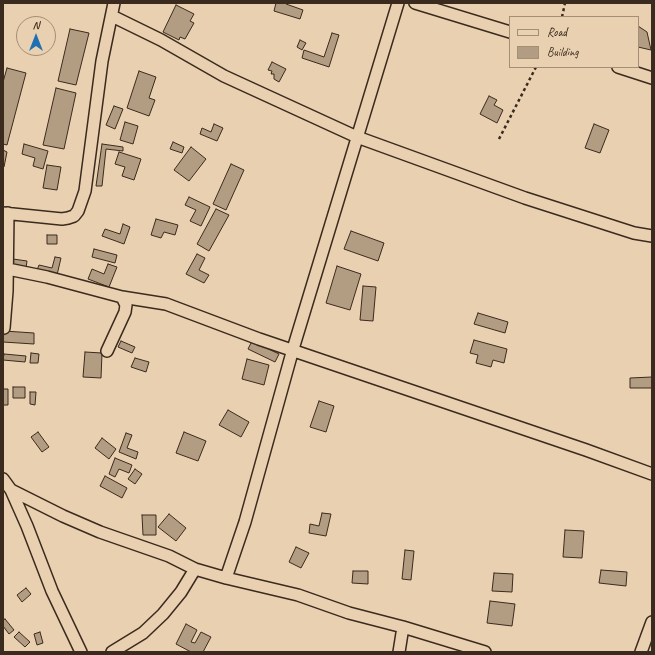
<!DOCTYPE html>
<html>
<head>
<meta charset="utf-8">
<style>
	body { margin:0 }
	#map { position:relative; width:655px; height:655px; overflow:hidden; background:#e8d0b0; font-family:Caveat,sans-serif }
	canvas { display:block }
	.frame { position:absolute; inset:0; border:4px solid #3b2a1e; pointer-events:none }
	.legend { position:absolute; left:509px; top:16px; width:130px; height:52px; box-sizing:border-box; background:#e8d0b0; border:1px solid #a38e76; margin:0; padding:5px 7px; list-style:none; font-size:12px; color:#3b2a1e }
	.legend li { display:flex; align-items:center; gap:8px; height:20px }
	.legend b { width:20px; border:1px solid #a38e76 }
	.north { position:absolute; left:16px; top:16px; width:40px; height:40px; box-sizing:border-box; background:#e8d0b0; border:1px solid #a38e76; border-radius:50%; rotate:0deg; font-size:11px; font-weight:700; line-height:16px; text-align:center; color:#3b2a1e }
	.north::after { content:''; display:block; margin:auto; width:14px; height:18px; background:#1f6fb2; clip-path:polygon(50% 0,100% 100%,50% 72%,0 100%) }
</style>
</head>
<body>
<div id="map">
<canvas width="655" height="655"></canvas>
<div class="frame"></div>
<ul class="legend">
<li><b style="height:5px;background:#e8d0b0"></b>Road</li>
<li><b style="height:11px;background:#b29d83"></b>Building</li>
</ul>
<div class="north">N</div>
</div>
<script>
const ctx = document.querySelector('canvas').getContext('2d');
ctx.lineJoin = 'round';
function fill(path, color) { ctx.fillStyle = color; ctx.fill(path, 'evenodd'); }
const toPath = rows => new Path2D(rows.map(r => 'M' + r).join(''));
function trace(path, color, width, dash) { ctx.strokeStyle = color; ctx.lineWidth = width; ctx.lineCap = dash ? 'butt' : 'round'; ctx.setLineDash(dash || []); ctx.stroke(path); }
const building = toPath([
	[276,3,287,3,286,4,303,10,300,19,274,11,276,3],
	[176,5,194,14,190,21,194,23,185,39,180,37,179,40,163,32,176,5],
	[638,26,647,32,651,50,638,47,638,26],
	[70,29,89,33,76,85,58,81,70,29],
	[332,33,339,35,329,67,302,58,304,50,324,57,332,33],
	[300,40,306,43,302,50,297,47,300,40],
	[272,62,286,69,279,82,274,79,274,74,271,74,272,71,268,70,272,62],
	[7,68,26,73,7,145,3,144,3,82,7,68],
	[139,71,156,77,149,98,155,100,149,116,127,108,139,71],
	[56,88,76,93,64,149,43,145,56,88],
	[489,96,497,100,494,105,503,110,497,123,480,114,489,96],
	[114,106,123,109,115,129,106,125,114,106],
	[125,122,138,126,133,144,120,140,125,122],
	[214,124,223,128,217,141,200,134,202,128,211,132,214,124],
	[594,124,609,130,600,153,585,148,594,124],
	[173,142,184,147,182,153,170,149,173,142],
	[24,144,48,151,43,169,33,166,35,158,22,154,24,144],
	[102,144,123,147,123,151,106,149,102,186,96,186,102,144],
	[191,147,206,159,189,181,174,170,191,147],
	[3,150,7,152,4,167,3,166,3,150],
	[119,152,141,159,134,180,122,176,125,167,115,164,119,152],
	[231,164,244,170,226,210,213,204,231,164],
	[47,165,61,167,57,190,43,188,47,165],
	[189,197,210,207,201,226,190,221,196,210,185,205,189,197],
	[216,209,229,215,209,251,197,244,216,209],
	[156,219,178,225,175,235,164,232,161,238,151,235,156,219],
	[123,224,130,227,124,244,102,236,105,229,120,234,123,224],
	[351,231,384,243,378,261,344,249,351,231],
	[47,235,57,235,57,244,47,244,47,235],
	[94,249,117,255,115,263,92,257,94,249],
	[197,254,205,258,199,270,209,275,204,283,186,274,197,254],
	[55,257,61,258,57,275,37,270,39,265,52,268,55,257],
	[13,259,27,261,26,268,11,266,13,259],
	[108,264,117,267,109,287,88,279,92,269,104,274,108,264],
	[337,266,361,274,350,310,326,303,337,266],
	[363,286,376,287,373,321,360,320,363,286],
	[478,313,508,322,505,333,474,324,478,313],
	[4,331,34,333,34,344,3,342,4,331],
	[474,340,507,349,504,363,493,360,491,367,476,363,478,355,470,353,474,340],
	[121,341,135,347,132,353,118,347,121,341],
	[252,341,279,354,275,362,248,349,252,341],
	[85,352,102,353,101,378,83,377,85,352],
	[31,353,39,354,38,363,30,363,31,353],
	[4,354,26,356,25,362,3,360,4,354],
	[135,358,149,362,146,372,131,367,135,358],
	[247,359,269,365,264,385,242,379,247,359],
	[652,377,652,388,630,388,630,378,652,377],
	[13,387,25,387,25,398,13,398,13,387],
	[3,389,8,389,8,405,3,405,3,389],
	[30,392,36,392,35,405,30,404,30,392],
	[319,401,334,406,326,432,310,427,319,401],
	[228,410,249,422,241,437,219,425,228,410],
	[38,432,49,447,42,452,31,437,38,432],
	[184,432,206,441,198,461,176,453,184,432],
	[126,433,132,435,127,448,138,452,136,459,119,452,126,433],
	[102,438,116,449,109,459,95,448,102,438],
	[115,458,132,465,129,473,119,469,115,477,109,474,115,458],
	[135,469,142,474,135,484,128,479,135,469],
	[105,476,127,488,122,498,100,486,105,476],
	[322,513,331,514,326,536,309,533,310,524,319,526,322,513],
	[169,514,186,528,176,541,158,527,169,514],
	[142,515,156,515,156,535,143,535,142,515],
	[565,530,584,531,582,558,563,557,565,530],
	[296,547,309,553,301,568,289,562,296,547],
	[405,550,414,551,411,580,402,579,405,550],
	[601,570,627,572,626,586,599,583,601,570],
	[353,571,368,571,368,584,352,583,353,571],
	[494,573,513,574,512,592,492,591,494,573],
	[26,588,31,594,22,602,17,595,26,588],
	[490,601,515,604,512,626,487,623,490,601],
	[5,619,14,630,9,634,3,626,3,620,5,619],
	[186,624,197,630,191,642,195,643,201,632,211,637,203,652,191,652,176,644,186,624],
	[19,632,30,642,25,647,14,637,19,632],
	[40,632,43,643,37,645,34,634,40,632]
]);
fill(building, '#b29d83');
trace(building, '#3b2a1e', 1);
const minor = toPath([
	[415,3,510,32],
	[112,16,161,40,224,76,357,137,525,198,634,233,652,236],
	[618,67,652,78],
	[3,213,62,219,68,218,74,216,78,211,85,191,102,61,114,3],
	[3,268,47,277,122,297,126,305,125,312,107,351],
	[122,297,166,304,259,339,586,450,652,474],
	[4,328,7,291,8,213],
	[3,479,11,490,27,526,52,591,81,652],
	[11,490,63,516,100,532,169,556,195,569,226,578,298,595,349,613,403,627,485,652],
	[226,578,245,522,293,349,398,3],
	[112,652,143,633,163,614,181,592,195,569],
	[399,652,403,627],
	[641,652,652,622]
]);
trace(minor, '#3b2a1e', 14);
trace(toPath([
	[562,17,565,3],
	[499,139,536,67]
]), '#3b2a1e', 2.5, [3, 3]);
trace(minor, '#e8d0b0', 11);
</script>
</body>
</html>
